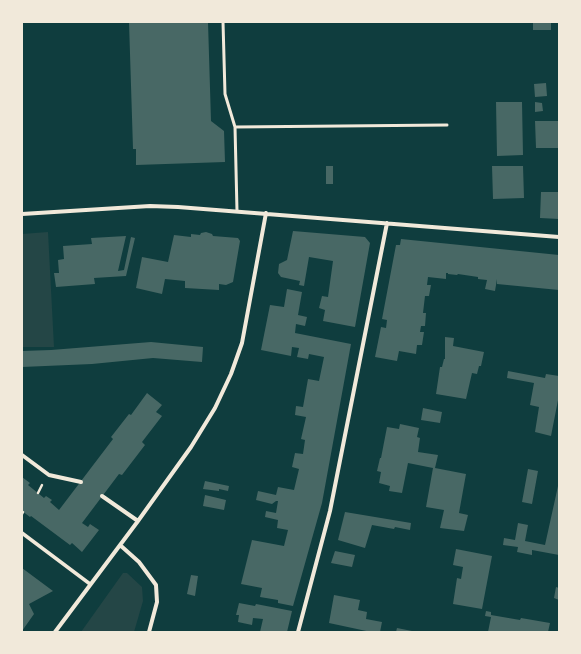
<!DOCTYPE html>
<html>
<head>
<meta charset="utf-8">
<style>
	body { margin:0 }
	#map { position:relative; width:581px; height:654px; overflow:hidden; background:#0f3d3e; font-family:Karla,sans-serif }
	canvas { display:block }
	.frame { position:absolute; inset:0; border:23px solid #f1e9da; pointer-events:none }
</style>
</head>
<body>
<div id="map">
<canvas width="581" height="654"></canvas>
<div class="frame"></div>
</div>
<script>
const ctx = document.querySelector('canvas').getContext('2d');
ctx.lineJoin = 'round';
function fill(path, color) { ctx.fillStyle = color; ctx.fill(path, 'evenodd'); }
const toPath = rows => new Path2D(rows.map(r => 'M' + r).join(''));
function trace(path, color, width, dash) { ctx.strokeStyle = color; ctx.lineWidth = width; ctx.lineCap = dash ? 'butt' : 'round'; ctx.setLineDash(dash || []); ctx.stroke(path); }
fill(toPath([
	[48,232,54,347,22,347,22,234],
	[123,573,127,573,142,587,143,601,134,632,81,632]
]), '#244646');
fill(toPath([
	[129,22,208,22,211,121,224,131,225,162,136,165,136,149,133,149],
	[533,22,551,22,551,30,533,30],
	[546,83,547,96,535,97,534,84],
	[496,102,522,102,523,155,497,156],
	[535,102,542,103,543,111,535,112],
	[535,121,559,121,559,148,536,148],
	[326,166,333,166,333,184,326,184],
	[492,166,523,166,524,198,493,199],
	[541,192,559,192,559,219,540,218],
	[293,231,365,237,370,243,355,327,323,321,325,310,319,308,322,296,328,297,333,261,309,257,304,286,299,285,300,281,281,277,278,273,279,264,287,260],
	[206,232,212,234,213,236,238,238,240,241,233,282,226,285,219,284,219,290,185,288,185,281,165,279,162,294,136,288,142,257,168,262,174,235,191,237,191,234,200,235,201,233],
	[126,236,118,271,124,270,131,237,135,238,126,276,94,278,95,284,56,287,54,273,59,273,58,260,64,259,63,246,92,244,91,238],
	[401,239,559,255,559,290,497,284,497,279,495,291,485,289,487,280,478,279,478,277,458,274,457,275,448,274,448,273,446,273,446,279,428,277,427,285,431,285,429,296,425,296,423,313,426,313,425,326,421,326,420,332,424,332,422,345,417,345,416,354,399,351,397,361,375,357,381,327,386,328,387,320,382,319,396,245,400,245],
	[287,289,302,292,298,315,307,317,305,326,296,324,295,333,351,344,322,503,293,606,278,603,278,600,260,597,262,588,241,584,252,540,284,546,288,530,277,528,278,520,265,517,266,511,276,513,278,501,276,501,272,504,256,500,258,491,276,495,278,487,294,490,299,469,292,467,295,453,303,454,305,440,301,439,306,417,295,415,296,406,303,407,308,379,319,381,324,357,309,354,308,359,297,357,299,348,292,347,291,356,261,350,270,305,284,307],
	[445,337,454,338,453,346,484,352,481,366,479,366,477,374,472,373,466,399,436,394,440,367,442,367,444,359,445,359],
	[151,342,203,347,202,362,153,358,92,364,22,367,22,351,51,350],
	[508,371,545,378,546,374,559,376,559,395,551,436,535,432,539,407,530,405,534,383,507,378],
	[147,393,162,405,156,412,162,416,142,442,145,445,122,475,119,474,82,523,88,527,90,524,99,530,82,552,72,543,70,545,31,516,30,517,22,511,22,477,30,483,28,485,44,498,46,496,52,500,50,502,59,510,113,439,111,437,129,414,131,415],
	[423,408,442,412,440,423,421,420],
	[400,424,419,428,417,437,420,438,418,452,438,455,435,468,466,474,459,513,468,515,464,531,440,528,444,510,426,507,433,468,408,463,402,493,389,491,390,486,379,483,381,472,377,471,380,458,381,458,387,427,399,429],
	[528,469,538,471,532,504,522,502],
	[205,481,229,486,228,491,219,489,219,491,203,489],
	[558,486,559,555,532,550,532,555,517,552,518,547,503,545,504,538,515,540,518,523,528,525,525,541,545,545],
	[205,495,226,500,224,510,203,506],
	[345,512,411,523,410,530,395,527,394,529,372,525,365,548,338,540],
	[456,549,492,556,482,609,453,604,457,578,461,579,463,567,453,565],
	[335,551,355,555,352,567,331,563],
	[22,568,53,591,29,604,34,614,22,631],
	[191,575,198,576,195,596,187,594],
	[556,587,559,588,559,600,554,598],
	[334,595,360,600,358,610,367,612,366,619,382,622,380,632,371,632,329,623],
	[239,603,255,606,256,604,292,611,287,632,260,632,263,619,253,618,252,625,238,622,239,615,236,615],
	[486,611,491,612,491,615,520,620,521,618,550,623,548,632,488,632,491,617,485,616],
	[397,628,412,631,412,632,396,632]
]), '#486865');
trace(toPath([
	[38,493,42,485],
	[22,514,23,512]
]), '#f1e9da', 2.5);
trace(toPath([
	[223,22,225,94,235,127,237,211],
	[235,127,447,125]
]), '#f1e9da', 3);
trace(toPath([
	[22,533,90,584]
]), '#f1e9da', 3.5);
trace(toPath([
	[22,214,150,206,178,207,559,237],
	[22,455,49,475,81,482],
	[102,496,138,521],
	[120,545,139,562,156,585,157,602,149,632],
	[55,632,138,521,191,447,215,408,231,374,242,343,266,213],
	[298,632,330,511,387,223]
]), '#f1e9da', 4);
</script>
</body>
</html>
